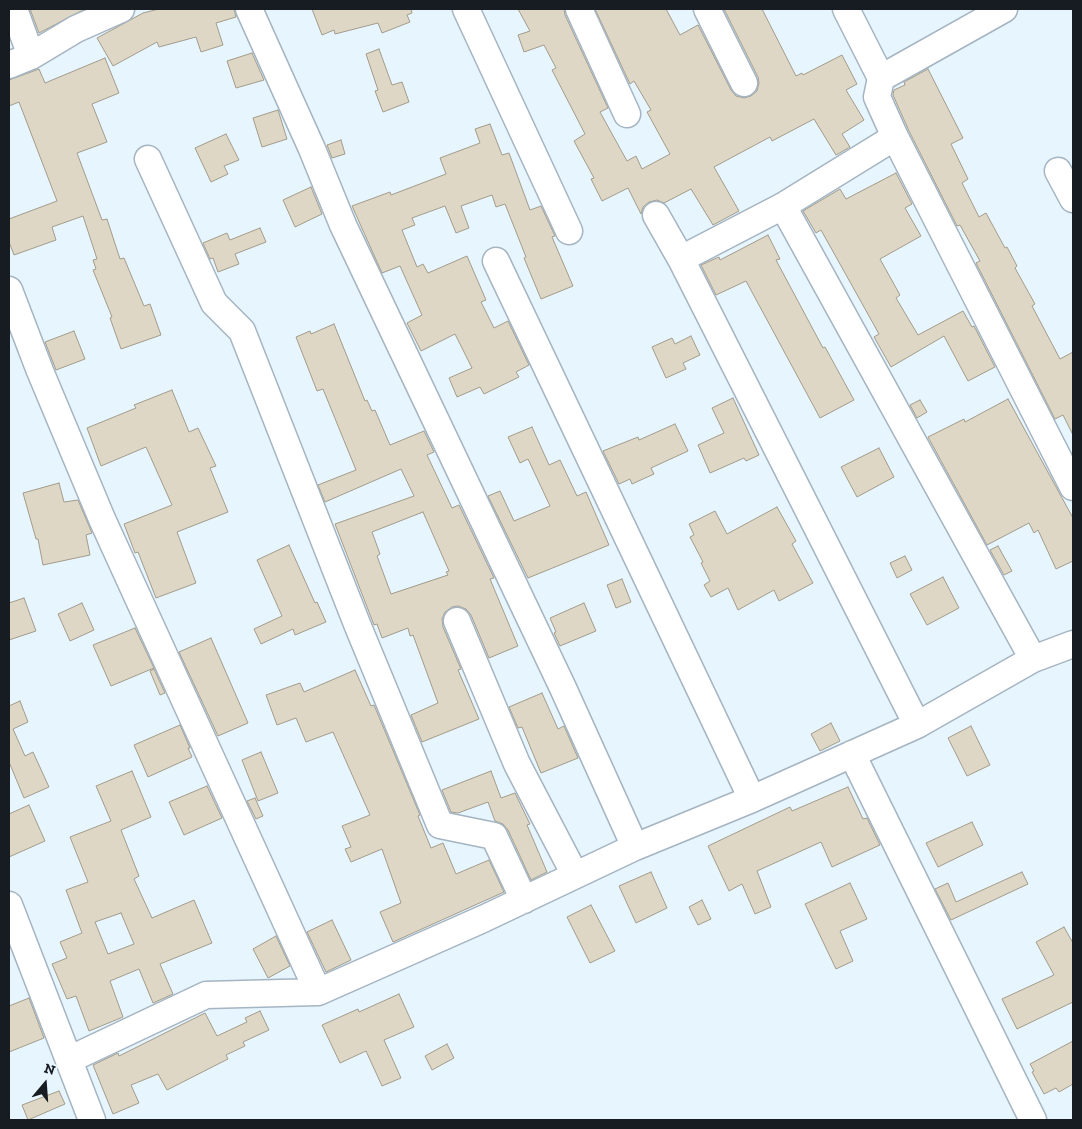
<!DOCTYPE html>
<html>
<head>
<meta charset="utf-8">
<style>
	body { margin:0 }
	#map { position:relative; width:1082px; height:1129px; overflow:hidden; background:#e7f5ff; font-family:"Zilla Slab",serif }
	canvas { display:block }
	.frame { position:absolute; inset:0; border:10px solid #161c21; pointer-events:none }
	.north { position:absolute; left:20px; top:1059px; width:50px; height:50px; -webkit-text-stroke:4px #e7f5ff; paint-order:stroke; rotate:18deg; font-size:14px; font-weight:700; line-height:20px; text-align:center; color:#161c21 }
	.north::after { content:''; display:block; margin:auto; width:18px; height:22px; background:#161c21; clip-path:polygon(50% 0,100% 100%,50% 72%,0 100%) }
</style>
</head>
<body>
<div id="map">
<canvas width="1082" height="1129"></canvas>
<div class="frame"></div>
<div class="north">N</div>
</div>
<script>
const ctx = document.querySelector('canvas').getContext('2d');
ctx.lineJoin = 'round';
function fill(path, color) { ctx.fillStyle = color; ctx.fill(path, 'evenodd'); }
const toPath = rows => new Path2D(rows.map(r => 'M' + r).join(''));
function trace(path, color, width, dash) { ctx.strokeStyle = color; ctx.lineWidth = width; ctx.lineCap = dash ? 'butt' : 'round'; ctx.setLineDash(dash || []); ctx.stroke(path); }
const building = toPath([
	[30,9,85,9,39,33,30,9],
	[159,9,234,9,236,17,216,23,223,45,201,52,196,37,159,47,157,42,113,66,97,38,143,13,159,9],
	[312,9,411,9,412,13,407,15,410,22,382,33,378,23,335,34,334,30,322,35,312,9],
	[518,9,564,9,565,15,608,108,600,112,627,161,636,156,642,169,670,154,647,112,651,110,634,81,630,84,595,9,666,9,680,35,698,25,731,90,736,96,744,98,751,96,757,91,759,83,758,77,724,9,762,9,796,76,802,73,803,75,842,55,857,84,846,90,864,120,842,134,850,147,836,155,814,119,772,141,770,137,714,167,739,211,713,225,691,189,664,203,657,200,649,202,643,207,641,214,628,188,602,201,591,179,594,178,574,141,585,134,552,70,556,68,544,45,524,52,518,35,530,31,518,9],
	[379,49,392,85,402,82,409,102,383,112,375,91,378,90,366,54,379,49],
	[252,53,264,80,236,88,227,61,252,53],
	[105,58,119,93,92,104,107,142,77,153,102,220,107,219,120,259,124,258,144,306,150,304,161,335,121,349,110,318,112,317,93,270,96,269,93,260,97,259,83,216,52,227,56,240,14,255,9,242,9,219,57,201,19,102,9,106,9,80,39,69,45,83,105,58],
	[928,69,963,138,951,144,968,179,962,183,979,217,986,213,1005,248,1007,247,1017,266,1015,268,1035,304,1032,306,1060,359,1073,352,1073,435,1063,415,1055,419,976,263,980,261,960,225,957,226,909,131,893,95,894,90,905,85,904,82,928,69],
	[278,110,287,139,262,147,253,118,278,110],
	[490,124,502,155,509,153,530,210,541,206,555,236,552,237,573,286,541,299,524,258,526,257,505,204,496,207,492,195,461,206,469,228,456,233,445,206,412,218,415,225,402,230,417,267,423,264,428,273,467,256,486,300,481,302,494,328,508,321,529,365,516,372,519,377,484,394,480,387,457,397,449,378,472,368,455,334,421,351,407,323,422,315,400,266,382,273,352,206,390,192,391,195,446,174,440,158,480,143,475,129,490,124],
	[226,134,239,160,224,166,228,174,211,182,195,148,226,134],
	[341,140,345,154,332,158,327,145,341,140],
	[896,173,912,204,905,208,921,236,880,259,900,295,896,298,918,335,963,311,972,327,974,326,995,367,968,381,944,336,891,367,874,337,879,334,821,230,816,233,803,211,840,189,846,199,896,173],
	[311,187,322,214,295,227,283,200,311,187],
	[260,228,266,242,235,254,239,264,218,272,213,258,210,259,203,243,227,233,230,240,260,228],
	[768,235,780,259,776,260,823,348,825,347,854,400,820,418,746,281,716,295,701,265,719,257,720,260,768,235],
	[334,324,365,401,367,400,372,411,375,410,390,445,424,431,434,452,427,455,452,508,459,505,494,578,490,579,518,646,489,658,471,615,466,609,458,606,452,607,445,612,442,619,443,627,461,669,458,670,479,719,422,742,411,715,438,703,413,635,410,636,408,628,382,638,377,624,374,625,335,524,414,496,401,469,325,502,318,485,356,470,323,389,317,391,296,337,310,331,311,334,334,324],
	[423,512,449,571,446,572,448,575,391,594,377,556,380,554,372,532,423,512],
	[74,331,85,359,56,370,45,342,74,331],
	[691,336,700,355,683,363,686,369,666,378,652,347,672,338,675,344,691,336],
	[172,390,189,432,198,428,216,466,210,468,228,512,177,532,196,583,156,598,138,552,135,553,124,524,172,505,146,447,101,466,87,428,136,408,134,405,172,390],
	[733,398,759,455,746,461,744,458,710,473,698,445,724,433,712,408,733,398],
	[1008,399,1073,518,1073,561,1056,569,1038,530,1034,533,1029,523,987,545,928,437,964,419,965,422,1008,399],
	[920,400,927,412,917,418,910,405,920,400],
	[675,424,688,451,651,468,654,474,632,484,630,479,619,484,603,451,638,437,639,440,675,424],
	[532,427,549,465,560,460,577,496,586,492,609,545,528,578,488,496,500,491,514,521,550,506,528,459,520,463,508,437,532,427],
	[879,448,894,477,857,497,841,467,879,448],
	[59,483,64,502,78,500,92,533,86,535,90,555,43,565,38,539,36,539,23,493,59,483],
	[777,507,796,541,792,544,813,583,779,601,774,590,738,610,728,588,711,597,704,585,710,581,701,563,703,562,690,537,694,535,689,524,715,511,727,534,777,507],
	[289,545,315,603,317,602,326,622,295,635,293,629,261,644,254,629,282,616,257,560,289,545],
	[998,546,1012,571,1004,575,990,550,998,546],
	[905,556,912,570,897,578,890,563,905,556],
	[943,577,959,608,927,625,910,594,943,577],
	[622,579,631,602,616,608,607,585,622,579],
	[24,598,36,631,9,640,9,603,24,598],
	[82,603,94,630,70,641,58,614,82,603],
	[584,603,596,631,560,646,554,633,556,632,550,618,584,603],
	[135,628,154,668,111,686,93,645,135,628],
	[211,638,248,723,218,736,179,652,211,638],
	[154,669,165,693,160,695,150,671,154,669],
	[355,670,371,706,374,705,420,815,418,816,431,848,443,843,456,874,489,860,504,892,393,942,380,912,401,903,382,849,351,862,345,849,351,847,342,826,370,815,333,732,306,742,296,718,277,725,266,695,300,683,304,692,355,670],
	[542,693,558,729,564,726,578,758,541,773,522,727,518,728,509,707,542,693],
	[20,701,28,722,13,729,25,756,33,752,49,787,24,798,9,762,9,706,20,701],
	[831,723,840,741,820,751,811,734,831,723],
	[180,725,190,748,188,748,192,757,148,777,134,745,180,725],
	[971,726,990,765,967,776,948,738,971,726],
	[261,752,278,793,258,801,242,760,261,752],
	[132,771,151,817,121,830,139,876,134,879,152,918,194,900,212,943,160,964,173,994,153,1003,139,969,110,981,123,1017,89,1031,76,996,67,999,52,964,67,958,60,942,82,933,66,890,88,882,70,837,111,821,96,786,132,771],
	[121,913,134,944,108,954,95,922,121,913],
	[491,771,501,798,515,793,530,824,527,825,547,872,531,880,508,830,503,824,495,821,488,802,458,813,451,812,442,790,491,771],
	[207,786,222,818,184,835,169,802,207,786],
	[848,787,863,819,867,818,880,845,832,867,821,842,757,871,771,907,755,914,742,884,729,891,708,846,790,807,792,811,848,787],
	[255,798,263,816,256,819,247,801,255,798],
	[29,805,45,841,9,857,9,814,29,805],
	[972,822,983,845,938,867,926,843,972,822],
	[651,872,667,908,636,923,619,886,651,872],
	[1022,872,1028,884,951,920,935,889,948,883,956,902,1022,872],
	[850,883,867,919,840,931,853,961,836,969,805,904,850,883],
	[702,900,711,919,698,925,689,907,702,900],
	[591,905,615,951,590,963,567,917,591,905],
	[332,920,351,960,326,972,307,932,332,920],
	[1064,927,1073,943,1073,1002,1017,1029,1002,999,1054,975,1036,942,1064,927],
	[276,936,290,966,268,978,253,949,276,936],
	[399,994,414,1027,384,1040,401,1078,382,1086,366,1051,340,1063,322,1025,358,1009,359,1012,399,994],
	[29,998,44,1038,9,1052,9,1006,29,998],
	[260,1011,269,1030,243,1042,245,1046,226,1055,228,1059,167,1090,158,1074,131,1085,139,1103,113,1114,93,1065,118,1053,119,1056,205,1013,217,1036,247,1022,245,1018,260,1011],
	[1073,1041,1073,1084,1059,1092,1056,1088,1044,1094,1032,1072,1034,1071,1030,1064,1073,1041],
	[447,1044,454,1058,432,1070,425,1056,447,1044],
	[59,1091,65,1104,28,1120,22,1105,59,1091]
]);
fill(building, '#dfd7c5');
trace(building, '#a29b8a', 1);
const minor = toPath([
	[14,9,31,56],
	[249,9,312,149,343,225,563,688,635,847],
	[466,9,569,231],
	[579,9,627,114],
	[707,9,744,83],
	[846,9,881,78,877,97,895,137,1073,487],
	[9,65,31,56,76,29,121,9],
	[881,78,1004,9],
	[148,159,214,303,242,331,357,624,440,825,494,836,524,900],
	[1058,171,1073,199],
	[783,206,1033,659],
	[656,215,681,259,917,725],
	[681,259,783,206,895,137],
	[496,261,752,799],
	[9,290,40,371,102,519,318,992],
	[457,621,517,764,575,875],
	[852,754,1033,1120],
	[9,905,92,1120],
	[79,1055,206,995,318,992,483,919,635,847,752,799,917,725,1033,659,1073,644]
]);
trace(minor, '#a4b4c1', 29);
trace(minor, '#fff', 26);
</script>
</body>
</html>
